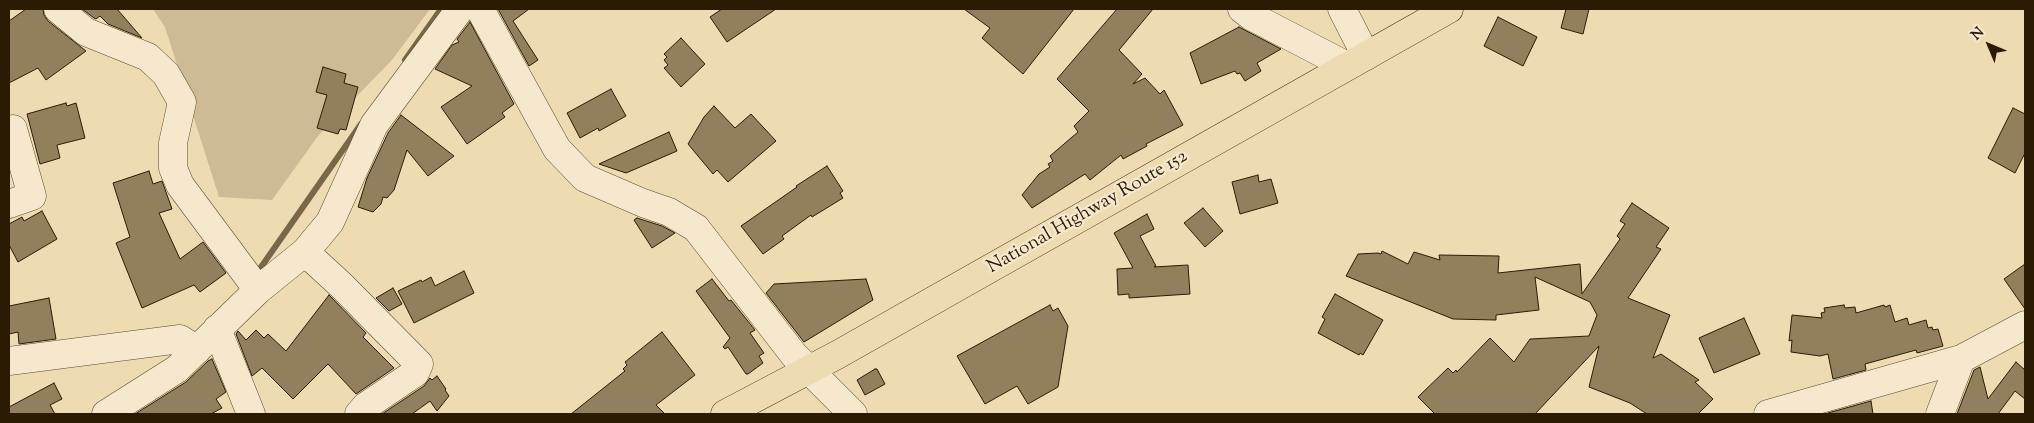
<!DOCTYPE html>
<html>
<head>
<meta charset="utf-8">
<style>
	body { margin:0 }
	#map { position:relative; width:2034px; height:423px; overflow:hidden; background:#efdbb2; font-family:"Sorts Mill Goudy",serif }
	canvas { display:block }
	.frame { position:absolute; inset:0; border:10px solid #2b1b03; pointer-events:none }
	.north { position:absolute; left:1964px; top:20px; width:50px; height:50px; -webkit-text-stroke:4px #f5e8cd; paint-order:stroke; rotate:315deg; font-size:14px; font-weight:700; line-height:20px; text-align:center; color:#2b1b03 }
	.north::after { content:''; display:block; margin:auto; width:18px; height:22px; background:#2b1b03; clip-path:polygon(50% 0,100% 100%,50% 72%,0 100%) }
</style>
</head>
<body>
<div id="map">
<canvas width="2034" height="423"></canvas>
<div class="frame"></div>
<div class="north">N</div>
</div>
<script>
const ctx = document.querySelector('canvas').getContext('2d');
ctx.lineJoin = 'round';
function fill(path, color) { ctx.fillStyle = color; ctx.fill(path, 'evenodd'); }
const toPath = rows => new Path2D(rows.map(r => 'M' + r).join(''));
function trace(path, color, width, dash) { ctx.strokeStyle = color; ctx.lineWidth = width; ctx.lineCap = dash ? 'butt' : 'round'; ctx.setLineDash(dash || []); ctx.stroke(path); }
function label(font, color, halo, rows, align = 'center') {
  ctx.font = font + ' "Sorts Mill Goudy",serif'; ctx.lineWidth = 4.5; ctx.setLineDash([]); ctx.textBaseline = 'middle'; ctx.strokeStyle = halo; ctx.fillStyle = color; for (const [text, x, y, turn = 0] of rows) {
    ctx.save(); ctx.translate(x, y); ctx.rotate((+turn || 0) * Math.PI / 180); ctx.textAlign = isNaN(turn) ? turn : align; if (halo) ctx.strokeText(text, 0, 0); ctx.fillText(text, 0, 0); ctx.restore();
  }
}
fill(toPath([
	[153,9,430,9,392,60,318,136,272,200,219,197,165,27]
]), '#ceba94');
trace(toPath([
	[405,60,441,9],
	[259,270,361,124]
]), '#786748', 6);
const building = toPath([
	[26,9,43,9,44,15,48,21,86,51,46,80,38,68,9,83,9,21,26,9],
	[82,9,117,9,142,38,108,24,100,16,96,19,94,18,82,9],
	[498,9,529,9,513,21,538,60,529,66,498,9],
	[722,9,776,9,727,42,710,17,722,9],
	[964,9,1074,9,1023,74,982,38,990,28,964,9],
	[1117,9,1153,9,1119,50,1142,74,1133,84,1145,78,1160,94,1164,90,1183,125,1146,144,1147,146,1123,159,1121,155,1090,180,1085,174,1032,208,1022,195,1039,174,1050,167,1048,164,1053,161,1050,156,1078,132,1074,126,1089,111,1057,79,1117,9],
	[1566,9,1589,9,1583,34,1561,28,1566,9],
	[1498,17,1537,37,1523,66,1484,46,1498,17],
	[470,22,514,104,502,113,505,117,467,144,441,107,472,86,435,69,452,45,459,42,457,39,470,22],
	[1239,27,1281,49,1257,63,1261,71,1245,81,1240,73,1237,74,1235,71,1201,84,1190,53,1239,27],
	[681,38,705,64,681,87,664,68,668,65,664,60,667,57,664,54,681,38],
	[323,67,346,74,344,83,358,87,346,130,340,129,338,134,317,128,327,95,316,92,323,67],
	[611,89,626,116,599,131,598,128,580,138,567,113,611,89],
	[66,103,67,106,76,103,85,138,57,145,60,158,40,164,27,114,66,103],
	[714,106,735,128,751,114,776,141,728,182,717,170,713,174,688,144,704,117,714,106],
	[2013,108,2025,114,2025,153,2015,173,1988,158,2013,108],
	[401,115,454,156,428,176,407,150,394,190,387,198,383,197,381,204,373,212,358,207,367,178,388,133,401,115],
	[669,132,677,151,626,173,599,164,669,132],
	[827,166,843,191,840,193,843,198,812,217,811,215,782,236,784,239,763,254,741,226,797,187,796,186,827,166],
	[149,171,153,184,162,181,166,192,172,209,159,213,180,259,203,242,226,273,200,292,194,285,142,308,116,243,130,237,113,183,149,171],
	[1258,175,1259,182,1271,179,1278,203,1240,214,1232,182,1258,175],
	[1632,203,1669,228,1656,247,1661,249,1628,298,1670,315,1653,358,1661,354,1699,380,1695,382,1713,399,1698,414,1647,414,1630,403,1589,387,1599,346,1535,414,1435,414,1418,397,1448,368,1453,373,1456,370,1457,372,1490,338,1514,362,1530,339,1589,336,1597,315,1590,302,1535,277,1539,310,1496,315,1496,320,1453,319,1346,276,1358,254,1378,253,1381,254,1382,251,1408,264,1414,252,1440,260,1439,255,1499,256,1498,273,1580,264,1582,294,1620,239,1617,236,1625,224,1620,221,1632,203],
	[1203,208,1223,231,1205,247,1184,223,1203,208],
	[42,211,57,239,18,262,9,245,9,224,22,217,24,221,42,211],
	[1147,214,1154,229,1140,236,1156,266,1154,267,1188,265,1190,294,1129,298,1129,294,1118,295,1117,269,1133,268,1114,233,1147,214],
	[637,218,662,226,675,233,652,248,634,220,637,218],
	[2025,264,2025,309,2004,279,2025,264],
	[464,271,474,293,414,323,398,291,421,280,422,282,431,277,435,286,464,271],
	[712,279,729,301,731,300,755,330,750,333,764,353,759,356,763,363,748,374,746,374,728,347,725,349,723,347,730,338,696,291,712,279],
	[866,279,873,300,804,342,766,293,774,284,866,279],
	[393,288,402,304,389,311,376,298,393,288],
	[1335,294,1383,320,1363,355,1360,353,1359,355,1318,333,1325,319,1322,317,1335,294],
	[329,295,366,333,363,337,394,368,356,394,328,364,293,399,262,368,252,376,236,334,238,331,246,340,256,330,264,338,268,334,286,351,329,295],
	[49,298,56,339,19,344,18,332,9,334,9,306,49,298],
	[1050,305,1053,311,1058,308,1068,326,1058,387,1028,404,1017,386,985,404,957,356,1050,305],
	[1844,305,1845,308,1855,307,1856,313,1884,305,1885,307,1890,305,1895,322,1907,318,1909,325,1926,320,1928,328,1932,327,1933,330,1938,329,1943,346,1917,353,1916,350,1865,364,1866,370,1833,379,1828,354,1820,356,1791,352,1792,340,1789,341,1792,315,1822,318,1821,313,1825,312,1824,308,1844,305],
	[1744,318,1760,354,1714,373,1699,338,1744,318],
	[662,332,695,375,656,405,665,414,571,414,625,371,623,369,627,365,625,362,662,332],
	[212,359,226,392,216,399,222,408,211,414,135,414,186,382,208,361,212,359],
	[2016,362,2025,370,2025,399,2015,391,1998,414,1957,414,1974,370,1980,367,1988,399,2016,362],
	[875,369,877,369,885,384,865,395,857,380,875,369],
	[437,376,446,389,445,390,449,396,437,411,430,401,412,414,382,414,424,386,430,378,432,380,437,376],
	[54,383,62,399,50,405,55,414,9,414,9,407,54,383],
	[1871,401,1873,414,1826,414,1828,413,1871,401]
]);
fill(building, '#917f5e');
trace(building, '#2b1b03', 1);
const minor = toPath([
	[58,9,86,32,148,57,166,74,182,102,173,143,173,168,180,185,258,290],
	[480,9,557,149,585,178,643,203,669,212,696,228,794,355,853,414],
	[1242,9,1251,16,1347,66],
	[1342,9,1366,56],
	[9,204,32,196,13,129],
	[305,252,342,286,419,364,415,373,366,406,359,414],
	[217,329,251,414],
	[9,361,180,339,197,350],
	[106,414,177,369,258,290,305,252,330,222,374,125,460,9],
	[1768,414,1961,359,2025,325],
	[1940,414,1961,359]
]);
const highway = toPath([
	[725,414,837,355,1449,9]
]);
trace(minor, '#5c4b2f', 29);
trace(highway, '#2b1b03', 29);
trace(minor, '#f5e8cd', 28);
trace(highway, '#efdbb2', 28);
label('19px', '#2b1b03', '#f5e8cd', [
	["National Highway Route 152",1088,213,-30]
]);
</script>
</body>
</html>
